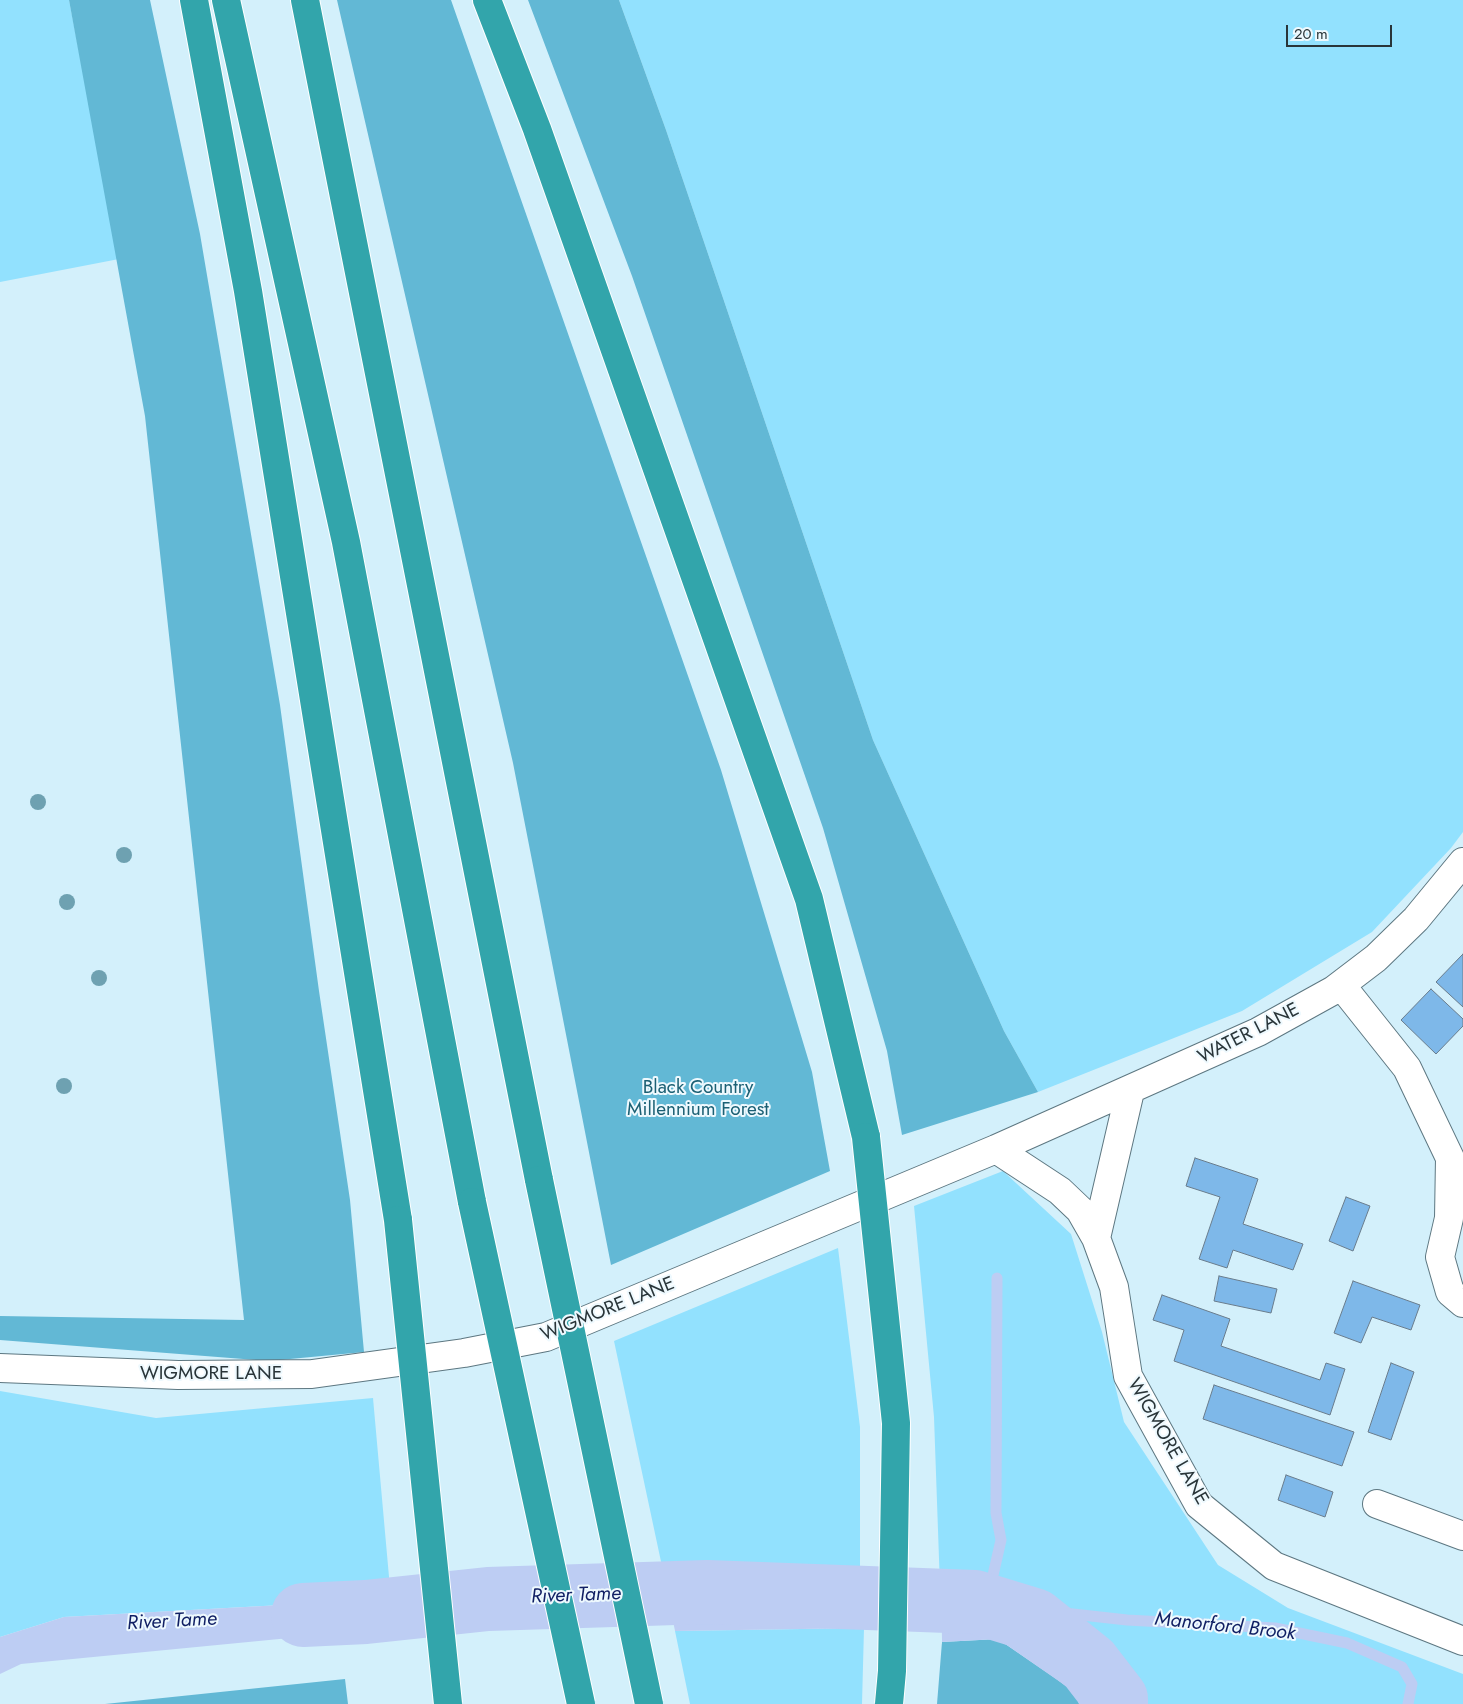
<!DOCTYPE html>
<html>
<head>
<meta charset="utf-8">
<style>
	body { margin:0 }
	#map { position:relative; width:1463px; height:1704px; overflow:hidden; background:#d3f0fb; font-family:Jost,sans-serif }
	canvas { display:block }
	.scale { position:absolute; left:1286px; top:25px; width:106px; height:22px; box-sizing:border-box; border:2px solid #293539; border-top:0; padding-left:6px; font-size:15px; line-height:18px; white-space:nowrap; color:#293539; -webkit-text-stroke:4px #eef9fe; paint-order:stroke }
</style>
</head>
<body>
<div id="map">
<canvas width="1463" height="1704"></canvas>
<div class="scale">20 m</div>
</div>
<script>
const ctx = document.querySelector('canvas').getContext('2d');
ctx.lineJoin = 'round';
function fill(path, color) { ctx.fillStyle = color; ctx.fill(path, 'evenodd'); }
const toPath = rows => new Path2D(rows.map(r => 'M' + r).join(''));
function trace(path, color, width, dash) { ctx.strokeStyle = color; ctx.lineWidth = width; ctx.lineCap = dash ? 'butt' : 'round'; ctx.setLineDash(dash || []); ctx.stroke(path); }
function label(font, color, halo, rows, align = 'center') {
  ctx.font = font + ' Jost,sans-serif'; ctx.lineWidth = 4; ctx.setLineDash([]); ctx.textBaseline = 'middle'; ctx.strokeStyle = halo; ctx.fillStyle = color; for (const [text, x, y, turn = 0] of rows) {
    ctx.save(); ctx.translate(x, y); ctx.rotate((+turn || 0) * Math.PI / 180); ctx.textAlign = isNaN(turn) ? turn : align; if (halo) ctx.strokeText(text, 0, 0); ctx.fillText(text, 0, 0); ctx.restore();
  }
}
fill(toPath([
	[0,0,69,0,119,259,0,282],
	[619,0,1463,0,1463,832,1451,848,1372,932,1242,1011,1038,1092,1004,1031,873,740,666,130],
	[1003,1171,1071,1234,1102,1332,1124,1422,1218,1565,1288,1608,1463,1674,1463,1704,1136,1704,1064,1613,991,1584,940,1587,934,1417,914,1206],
	[838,1248,860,1427,860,1575,663,1571,614,1341],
	[0,1391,156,1418,373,1398,390,1588,390,1599,64,1617,0,1637],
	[864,1628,862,1704,690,1704,675,1631]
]), '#92e1fe');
fill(toPath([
	[69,0,150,0,200,234,280,705,319,991,350,1200,364,1352,269,1361,0,1340,0,1316,244,1320,145,416],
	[337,0,451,0,721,770,812,1072,830,1171,611,1265,513,763],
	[528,0,619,0,666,130,873,740,1004,1031,1038,1092,902,1135,887,1051,823,828,632,276],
	[998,1639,1077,1693,1079,1704,937,1704,942,1642],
	[345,1679,348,1704,105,1704]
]), '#62b8d5');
fill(toPath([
	[663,1571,860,1575,864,1628,675,1631],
	[991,1584,1064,1613,1136,1704,1079,1704,1076,1693,998,1639,942,1642,940,1587],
	[390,1599,393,1628,21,1664,0,1674,0,1637,64,1617]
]), '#bdcdf3');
fill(toPath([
	[663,1569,663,1571,675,1634,672,1632,661,1572],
	[940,1585,940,1587,942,1644,940,1642,938,1587]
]), '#d3f0fb');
trace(toPath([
	[982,1594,991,1584,1001,1540,996,1513,997,1278],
	[1051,1616,1064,1613,1127,1620,1275,1628,1347,1643,1402,1667,1412,1684,1408,1704]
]), '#bdcdf3', 11);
trace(toPath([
	[303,1615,366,1612,488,1599,707,1592,975,1602,1034,1620,1089,1664,1116,1699,1116,1704]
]), '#bdcdf3', 64);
const building = toPath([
	[1463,954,1463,1007,1436,982,1463,954],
	[1431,989,1463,1019,1463,1026,1436,1054,1401,1020,1431,989],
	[1195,1158,1258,1179,1243,1224,1303,1244,1293,1270,1233,1250,1227,1268,1199,1259,1220,1197,1186,1186,1195,1158],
	[1346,1197,1370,1206,1353,1251,1329,1241,1346,1197],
	[1219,1276,1277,1289,1271,1313,1214,1301,1219,1276],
	[1353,1281,1420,1305,1411,1330,1372,1317,1361,1343,1334,1333,1353,1281],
	[1162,1295,1230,1319,1221,1346,1320,1380,1326,1363,1345,1369,1330,1415,1174,1361,1184,1330,1153,1320,1162,1295],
	[1391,1363,1414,1372,1391,1440,1368,1432,1391,1363],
	[1214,1385,1354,1432,1342,1466,1203,1419,1214,1385],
	[1286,1475,1333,1492,1325,1517,1278,1500,1286,1475]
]);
fill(building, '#7eb8e9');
trace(building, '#697c8c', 1);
const minor = toPath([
	[1341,985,1407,1068,1450,1158,1449,1218,1440,1257,1450,1292,1463,1303],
	[996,1149,1060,1191,1080,1210,1096,1238,1114,1287,1128,1376,1199,1505,1274,1566,1463,1641],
	[1096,1238,1130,1091],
	[0,1368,178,1375,312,1374,464,1353,546,1337,996,1149,1258,1032,1334,990,1376,958,1416,919,1463,862],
	[1377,1504,1463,1536]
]);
const highway = toPath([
	[194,0,248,291,398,1220],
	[226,0,346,542,472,1202],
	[305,0,539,1180],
	[487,0,537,129,809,899,866,1137]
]);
trace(minor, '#5d7781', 30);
trace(highway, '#fff', 30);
trace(minor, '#fff', 28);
trace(highway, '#32a5ab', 28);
const highwayBridge = toPath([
	[866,1137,896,1423,892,1671,889,1704],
	[539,1180,649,1704],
	[472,1202,581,1704],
	[398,1220,448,1704]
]);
trace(highwayBridge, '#fff', 30, []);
trace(highwayBridge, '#32a5ab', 28);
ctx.fillStyle = '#6ea1b1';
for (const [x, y] of [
	[38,802],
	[124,855],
	[67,902],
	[99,978],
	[64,1086]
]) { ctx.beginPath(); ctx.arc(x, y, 8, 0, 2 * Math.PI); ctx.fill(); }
label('19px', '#293539', '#eef9fe', [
	["WATER LANE",1249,1034,-27],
	["WIGMORE LANE",608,1310,-22],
	["WIGMORE LANE",211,1374],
	["WIGMORE LANE",1167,1442,60]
]);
label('19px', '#1b6074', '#eef9fe', [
	["Black Country",698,1088],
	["Millennium Forest",698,1110]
]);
label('italic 20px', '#101f64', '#eef9fe', [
	["River Tame",576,1596,-2],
	["River Tame",172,1622,-3],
	["Manorford Brook",1225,1627,6]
]);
</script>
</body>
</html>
